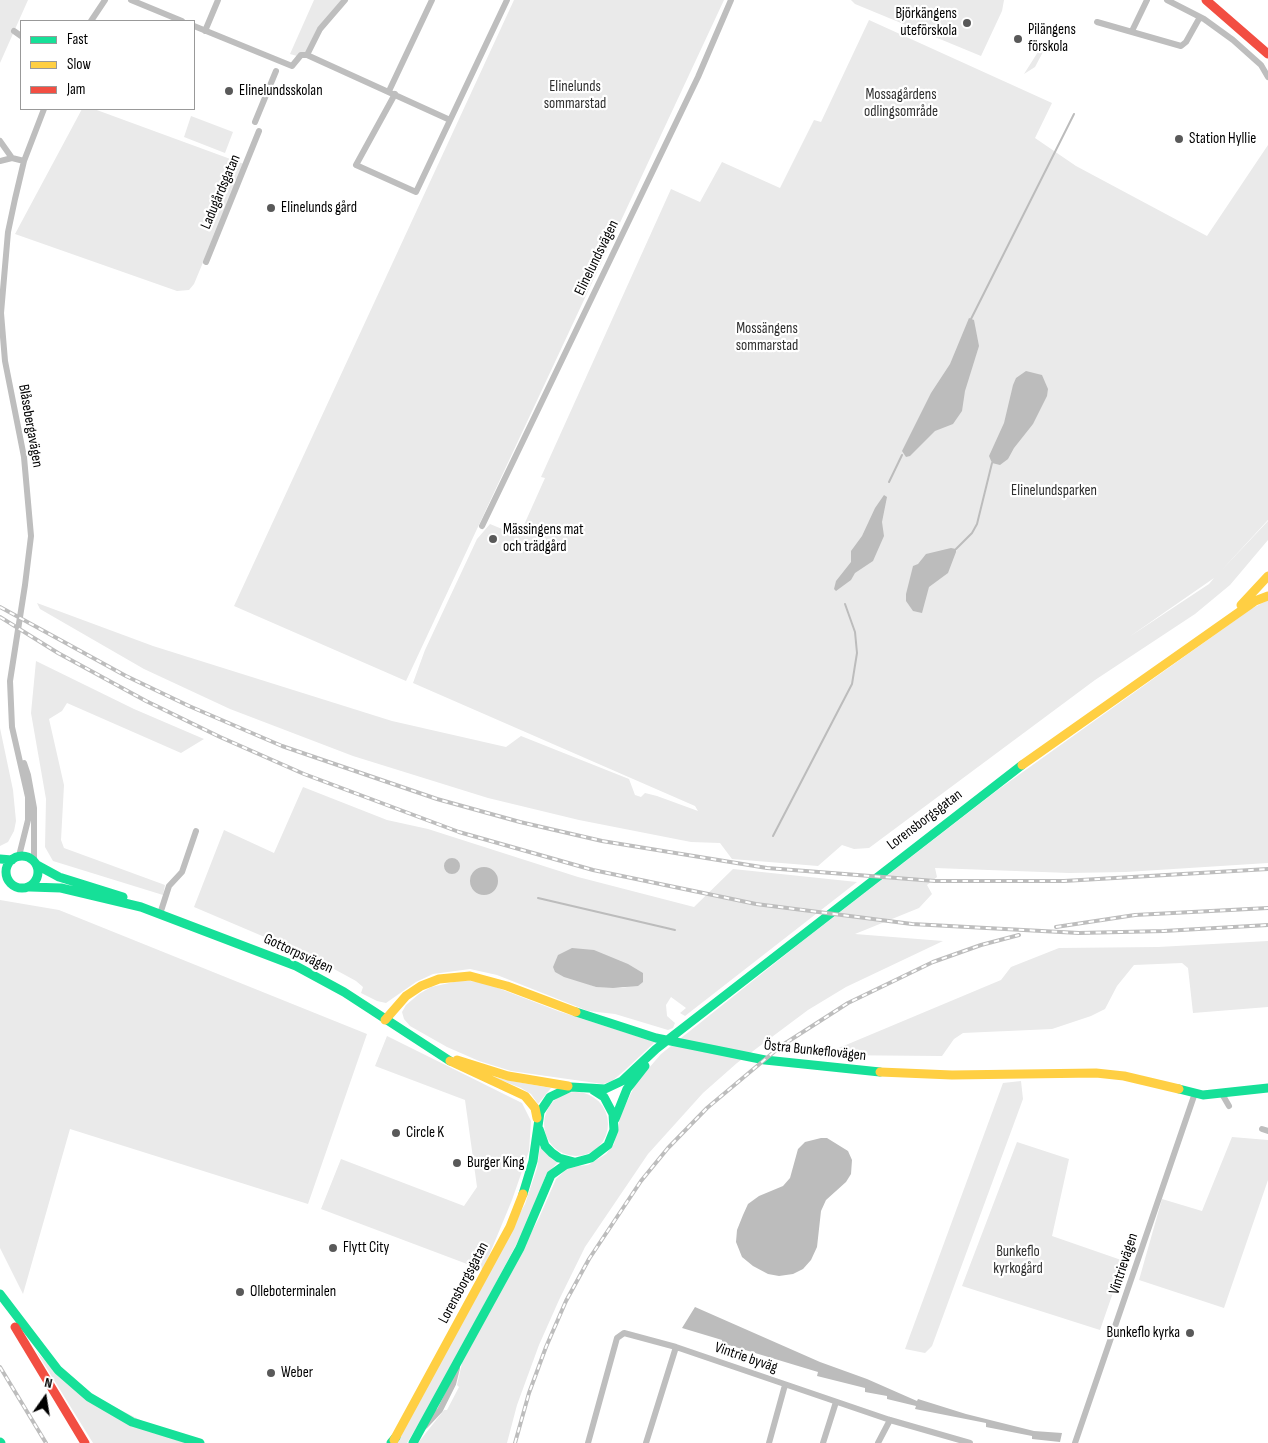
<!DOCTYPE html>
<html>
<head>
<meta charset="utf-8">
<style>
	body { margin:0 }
	#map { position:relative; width:1268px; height:1443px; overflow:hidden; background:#fff; font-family:"Sofia Sans Condensed",sans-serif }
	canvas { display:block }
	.legend { position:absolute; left:20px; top:20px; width:175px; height:90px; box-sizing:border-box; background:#fff; border:1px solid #999; margin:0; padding:6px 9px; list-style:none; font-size:15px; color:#000 }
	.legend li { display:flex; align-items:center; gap:10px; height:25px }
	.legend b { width:25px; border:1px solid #999 }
	.north { position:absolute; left:20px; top:1373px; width:50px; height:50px; -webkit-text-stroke:4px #fff; paint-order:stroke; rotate:13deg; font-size:14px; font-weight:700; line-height:20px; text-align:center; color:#000 }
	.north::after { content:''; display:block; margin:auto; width:18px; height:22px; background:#000; clip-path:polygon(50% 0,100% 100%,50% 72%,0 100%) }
</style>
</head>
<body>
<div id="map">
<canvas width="1268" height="1443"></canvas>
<ul class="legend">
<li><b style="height:6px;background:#16e098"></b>Fast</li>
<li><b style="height:6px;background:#ffcf43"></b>Slow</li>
<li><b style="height:6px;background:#f24e42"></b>Jam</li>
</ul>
<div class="north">N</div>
</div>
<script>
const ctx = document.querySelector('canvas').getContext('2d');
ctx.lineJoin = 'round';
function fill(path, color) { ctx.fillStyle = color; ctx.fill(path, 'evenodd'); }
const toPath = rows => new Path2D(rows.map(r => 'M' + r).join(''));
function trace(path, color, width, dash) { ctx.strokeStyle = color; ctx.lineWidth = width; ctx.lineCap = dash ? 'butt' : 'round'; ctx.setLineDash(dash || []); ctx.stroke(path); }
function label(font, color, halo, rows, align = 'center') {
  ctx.font = font + ' "Sofia Sans Condensed",sans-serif'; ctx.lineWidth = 4.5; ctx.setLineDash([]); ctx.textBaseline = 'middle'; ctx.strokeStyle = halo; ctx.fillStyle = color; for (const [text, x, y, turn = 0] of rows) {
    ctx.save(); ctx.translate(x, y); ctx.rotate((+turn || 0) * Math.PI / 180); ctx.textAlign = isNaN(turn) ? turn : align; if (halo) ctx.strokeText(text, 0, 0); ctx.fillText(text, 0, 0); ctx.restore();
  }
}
fill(toPath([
	[0,0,28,0,0,63],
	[314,0,343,0,304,58,290,54],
	[514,0,724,0,406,681,234,606],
	[851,0,1004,0,1002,11,981,56,855,4],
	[869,20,1052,103,1035,138,1076,166,1207,236,1268,145,1268,520,1219,573,1268,521,1268,540,1230,585,1195,614,1095,680,869,848,854,849,842,845,818,866,732,859,720,843,691,842,579,820,488,798,353,756,230,709,144,669,40,609,37,603,153,646,392,721,506,747,521,736,629,779,635,795,641,797,645,793,657,796,698,811,695,806,413,683,425,650,477,539,490,524,519,536,545,478,541,477,671,189,700,202,722,162,780,188,814,120,821,122],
	[1214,578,1209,584,1129,637],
	[1043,44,1045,45,1044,50,1035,67,1024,74],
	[82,109,94,109,244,164,194,284,189,290,177,291,15,234],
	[191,116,233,132,225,153,184,137],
	[1268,600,1268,863,1126,872,1069,873,935,868,937,877,927,885,932,894,919,908,855,934,943,941,846,987,808,1010,737,1063,703,1093,648,1154,585,1247,559,1300,539,1345,517,1405,507,1443,418,1443,444,1410,447,1410,459,1387,457,1385,462,1363,539,1218,556,1179,569,1167,588,1165,606,1154,614,1144,621,1114,636,1083,661,1054,804,940,999,789,1251,609],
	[36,661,134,709,204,739,181,753,67,703,62,711,49,719,64,785,61,840,64,848,165,885,163,895,53,861,45,847,46,799,31,713],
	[0,728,13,790,16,821,14,831,8,842,0,846],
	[303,787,387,820,428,829,578,877,694,907,733,869,857,882,685,1016,680,1013,686,1008,671,997,666,1005,667,1016,675,1023,673,1028,668,1030,615,1014,588,1011,497,975,470,969,433,974,416,982,386,1003,377,1001,361,993,363,987,356,981,314,958,194,907,224,830,274,853],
	[555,972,627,988,596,987],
	[0,900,59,910,367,1034,308,1204,70,1129,23,1294,0,1248],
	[1268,941,1268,1007,1193,1013,1188,968,1182,963,1134,965,1117,986,1105,1009,1091,1016,1052,1029,963,1033,954,1039,942,1056,822,1055,1001,980,1011,967,1059,948,1158,947],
	[463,980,485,983,558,1011,655,1042,624,1071,612,1081,603,1084,511,1071,479,1061,447,1047,410,1026,404,1019,402,1012,406,1005,419,994,431,987],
	[387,1036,522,1103,531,1121,529,1151,512,1200,483,1270,321,1209,341,1159,464,1206,477,1187,465,1100,375,1066],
	[488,1075,506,1080,551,1088,538,1104,531,1094,521,1088],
	[1021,1081,1023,1099,932,1346,925,1353,905,1349,1003,1083],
	'544 1124a32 32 0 1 1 64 0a32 32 0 1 1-64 0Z',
	[1232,1137,1268,1140,1268,1180,1224,1308,1139,1280,1162,1199,1202,1211],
	[1017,1142,1069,1159,1052,1236,1124,1261,1100,1330,962,1286],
	[540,1147,552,1159,558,1162,546,1175,523,1232,432,1402,407,1443,397,1443,525,1204,537,1168],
	[36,1351,65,1382,186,1443,93,1443]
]), '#eaeaea');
fill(toPath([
	[969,318,974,320,979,346,965,391,962,411,953,424,935,431,910,456,906,457,902,451,931,393,950,364],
	[1026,371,1042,375,1048,389,1047,396,1033,424,1014,448,1008,459,1000,465,992,463,989,456,1004,423,1013,385,1016,378],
	[884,495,887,497,882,522,884,536,873,561,855,573,851,580,836,591,834,589,836,581,851,562,851,551,862,536,875,508],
	[951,548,956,549,956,552,948,573,929,587,922,613,913,611,906,601,906,594,913,566,918,564,926,554],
	'444 866a8 8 0 1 1 16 0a8 8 0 1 1-16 0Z',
	'470 881a14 14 0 1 1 28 0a14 14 0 1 1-28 0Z',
	[572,948,594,950,628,964,643,973,643,982,638,986,613,988,596,987,564,977,555,972,553,967,558,955],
	[821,1138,827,1138,848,1151,852,1160,851,1174,846,1182,826,1200,821,1211,817,1247,811,1260,803,1269,793,1274,779,1276,768,1274,753,1266,742,1257,736,1242,737,1230,743,1215,748,1204,759,1196,783,1186,790,1178,798,1149,805,1142],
	[695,1307,820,1362,867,1379,917,1401,918,1399,966,1414,1034,1431,1062,1433,1060,1442,1032,1439,1032,1436,986,1427,986,1423,915,1409,916,1406,887,1399,887,1396,865,1392,865,1388,817,1376,818,1372,722,1343,722,1340,682,1328]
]), '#bcbcbc');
trace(toPath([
	[971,319,1074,114],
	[889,482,902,455],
	[956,549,972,533,977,524,992,463],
	[773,836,852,684,857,653,855,632,845,604],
	[538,898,675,930]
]), '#bcbcbc', 2);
trace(toPath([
	[131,0,182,21],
	[1167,0,1204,19,1233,40,1261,65,1268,77],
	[91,21,105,0],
	[1097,22,1181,46,1186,42,1200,17],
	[194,26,292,66,301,55,307,55,450,120],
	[14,31,21,36],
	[205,31,218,0],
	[1132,31,1147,0],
	[307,55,320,29,345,0],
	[389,91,432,0],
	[395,94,356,165,416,192,507,0],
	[255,122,276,71],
	[0,141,12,158],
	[0,161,12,158,24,161],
	[206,262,259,131],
	[482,526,698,77,731,0],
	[24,763,28,775,34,808,34,861],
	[19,856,28,820,28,797,12,727,10,681,25,585,31,536,24,457,5,361,1,313,8,232,15,199,24,161,44,109],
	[160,914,169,886,182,872,196,831],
	[1222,1094,1229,1106],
	[1262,1129,1268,1131],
	[425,1426,440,1410,453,1384,457,1368],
	[588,1443,617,1338,624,1333,676,1347,890,1420,970,1443],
	[646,1443,676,1347],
	[769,1443,785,1385],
	[823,1443,836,1402],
	[878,1443,890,1420],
	[1075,1443,1195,1093]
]), '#bebebe', 6);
trace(toPath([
	'6 872a16 16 0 1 1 32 0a16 16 0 1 1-32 0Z',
	[0,859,12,860],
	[37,865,59,877,123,897],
	[30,887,61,888,141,907,296,966,344,992,450,1061],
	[576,1012,656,1038,765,1060,880,1072],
	[1179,1089,1203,1095,1268,1088],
	[615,1119,627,1089,645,1066],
	[539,1129,545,1146,552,1153,559,1158,574,1162],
	[523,1194,533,1161,540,1112,550,1097,571,1087,605,1089,622,1081,656,1049,1022,765],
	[0,1294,58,1370,89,1397,132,1422,200,1443],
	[0,1442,1,1443],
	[391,1443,396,1437],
	[413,1443,520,1248,551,1175,565,1165,591,1158,608,1145,614,1130,613,1114,604,1097,593,1090]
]), '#16e098', 9);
trace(toPath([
	[1241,605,1268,576],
	[1022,765,1255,601,1268,596],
	[385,1020,406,996,421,986,439,979,470,976,507,986,576,1012],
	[457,1060,508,1076,568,1086],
	[450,1061,525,1096,535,1108,537,1118],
	[880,1072,952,1075,1096,1073,1124,1076,1179,1089],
	[394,1440,510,1227,523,1194]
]), '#ffcf43', 9);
trace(toPath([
	[1206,0,1268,54],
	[15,1327,85,1443]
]), '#f24e42', 9);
const rail = toPath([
	[0,607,126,676,189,706,282,746,437,799,520,822,602,841,767,868,935,881,1064,881,1268,869],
	[0,617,58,653,146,701,220,737,304,774,459,832,593,870,756,904,912,924,1079,933,1164,931,1268,925],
	[1056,927,1135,915,1268,908],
	[0,1367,46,1443],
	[515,1443,529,1393,546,1347,566,1301,589,1259,641,1181,668,1148,707,1108,781,1046,848,1003,933,962,981,945,1019,935]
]);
trace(rail, '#bdbdbd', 4);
trace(rail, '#fff', 2, [5.5]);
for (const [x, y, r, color] of [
	[967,23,5,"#595959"],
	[1018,39,5,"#595959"],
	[229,91,5,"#595959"],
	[1179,139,5,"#595959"],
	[271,208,5,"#595959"],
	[493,539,5,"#595959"],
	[396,1133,5,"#595959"],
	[457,1163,5,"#595959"],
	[333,1248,5,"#595959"],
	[240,1292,5,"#595959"],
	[1190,1333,5,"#595959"],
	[271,1373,5,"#595959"]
]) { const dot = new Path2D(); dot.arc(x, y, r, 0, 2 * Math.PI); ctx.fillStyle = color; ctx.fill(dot); trace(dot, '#fff', 2); }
label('15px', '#000', '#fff', [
	["Björkängens",957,14,"right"],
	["uteförskola",957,31,"right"],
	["Pilängens",1028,30],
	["förskola",1028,47],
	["Elinelundsskolan",239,91],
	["Station Hyllie",1189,139],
	["Elinelunds gård",281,208],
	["Mässingens mat",503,530],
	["och trädgård",503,547],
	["Circle K",406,1133],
	["Burger King",467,1163],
	["Flytt City",343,1248],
	["Olleboterminalen",250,1292],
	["Bunkeflo kyrka",1180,1333,"right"],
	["Weber",281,1373]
], 'left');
label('15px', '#2f2f2f', '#fff', [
	["Elinelunds",575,87],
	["sommarstad",575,104],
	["Mossagårdens",901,95],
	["odlingsområde",901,112],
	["Mossängens",767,329],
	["sommarstad",767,346],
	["Elinelundsparken",1054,491],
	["Bunkeflo",1018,1252],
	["kyrkogård",1018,1269]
]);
label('15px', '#000', '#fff', [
	["Ladugårdsgatan",221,192,-67],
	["Elinelundsvägen",597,258,-64],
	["Blåsebergavägen",30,426,80],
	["Lorensborgsgatan",925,820,-37],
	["Gottorpsvägen",298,954,25],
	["Östra Bunkeflovägen",815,1051,6],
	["Vintrievägen",1124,1264,-72],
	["Lorensborgsgatan",464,1283,-62],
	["Vintrie byväg",746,1358,19]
]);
</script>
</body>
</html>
